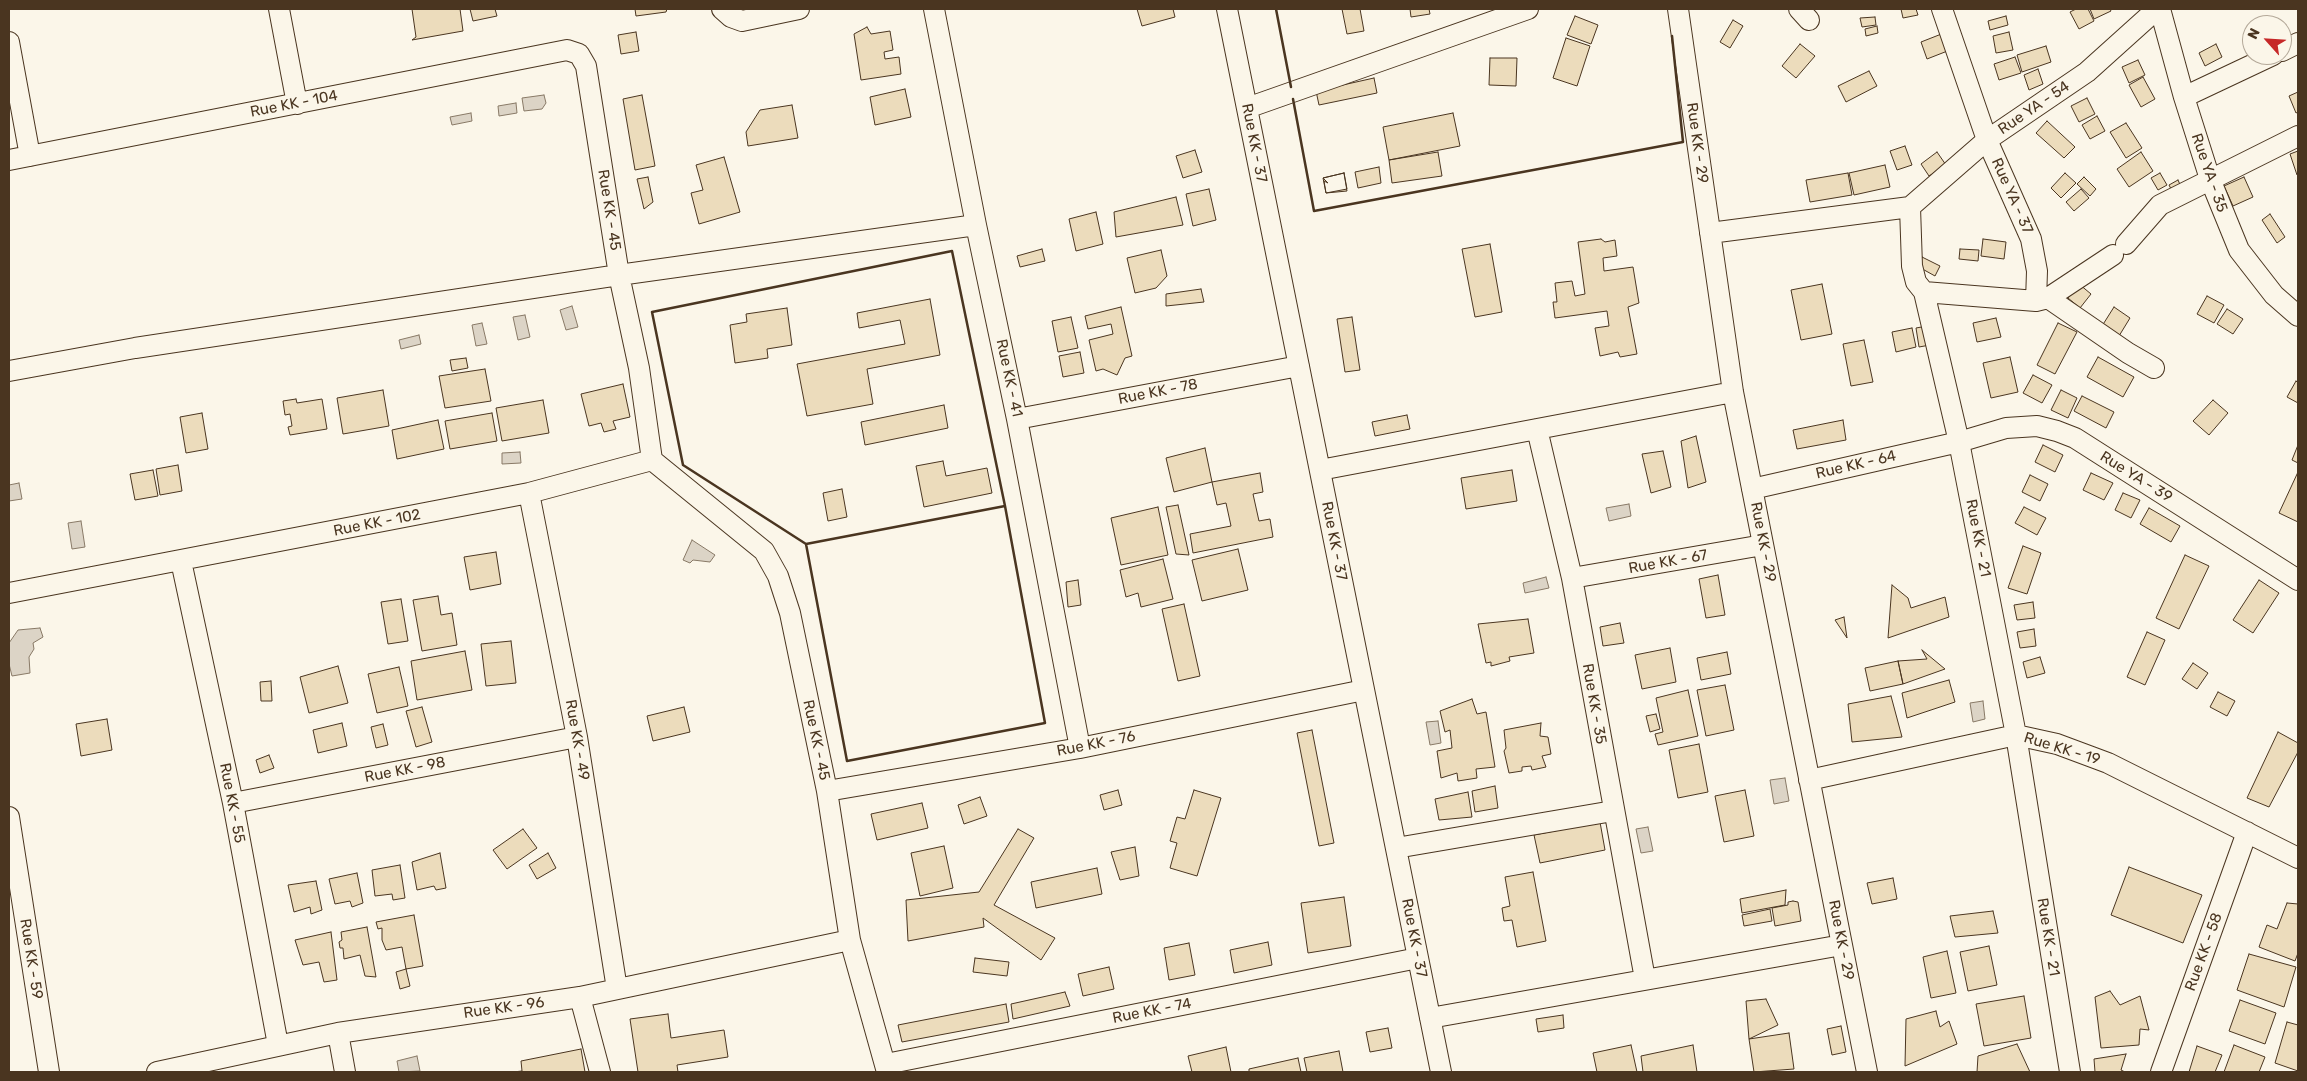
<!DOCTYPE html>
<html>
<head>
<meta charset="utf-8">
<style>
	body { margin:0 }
	#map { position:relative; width:2307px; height:1081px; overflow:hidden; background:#fbf6e9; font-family:Rubik,sans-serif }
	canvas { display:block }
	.frame { position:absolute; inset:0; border:10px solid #4a3520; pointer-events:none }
	.north { position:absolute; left:2242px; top:15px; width:50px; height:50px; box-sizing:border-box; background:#fbf6e9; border:1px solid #b4a999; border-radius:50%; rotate:296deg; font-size:14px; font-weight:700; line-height:20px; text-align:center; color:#4a3520 }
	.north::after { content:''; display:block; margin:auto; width:18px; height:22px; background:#c62828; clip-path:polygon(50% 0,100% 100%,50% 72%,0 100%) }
</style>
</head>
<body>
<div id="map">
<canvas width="2307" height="1081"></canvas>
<div class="frame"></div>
<div class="north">N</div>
</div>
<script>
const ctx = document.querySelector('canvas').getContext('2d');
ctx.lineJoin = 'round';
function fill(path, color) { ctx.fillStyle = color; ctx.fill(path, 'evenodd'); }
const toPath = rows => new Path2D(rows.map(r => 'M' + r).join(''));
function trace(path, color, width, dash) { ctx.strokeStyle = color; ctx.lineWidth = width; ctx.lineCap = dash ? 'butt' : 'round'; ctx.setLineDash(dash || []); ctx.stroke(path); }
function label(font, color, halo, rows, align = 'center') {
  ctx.font = font + ' Rubik,sans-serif'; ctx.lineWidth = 4; ctx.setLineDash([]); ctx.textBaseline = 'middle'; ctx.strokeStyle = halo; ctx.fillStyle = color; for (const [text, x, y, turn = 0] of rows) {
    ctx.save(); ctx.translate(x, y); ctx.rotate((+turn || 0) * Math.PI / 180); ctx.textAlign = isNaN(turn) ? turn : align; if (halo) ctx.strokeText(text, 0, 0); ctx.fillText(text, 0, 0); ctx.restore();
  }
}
const water = toPath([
	[544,95,546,103,542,109,524,111,522,98,544,95],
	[516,103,517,113,499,116,498,106,516,103],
	[471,113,472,121,452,125,450,117,471,113],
	[572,306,578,327,566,330,560,310,572,306],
	[525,315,530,337,518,340,513,317,525,315],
	[482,323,487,344,476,346,472,325,482,323],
	[419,335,421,344,401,349,399,340,419,335],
	[520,452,521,463,502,464,502,453,520,452],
	[19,483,22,499,9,501,9,485,19,483],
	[1629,504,1631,516,1609,521,1606,508,1629,504],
	[81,521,85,547,72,549,68,523,81,521],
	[692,540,715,555,710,562,693,560,690,563,683,560,692,540],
	[1546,577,1549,588,1525,593,1523,583,1546,577],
	[40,628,43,637,33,643,34,649,29,657,30,673,12,676,9,664,9,643,18,630,40,628],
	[1983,701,1985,719,1973,722,1970,703,1983,701],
	[1438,721,1441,743,1430,745,1426,722,1438,721],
	[1785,778,1789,801,1774,804,1770,780,1785,778],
	[1648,827,1653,851,1641,853,1636,829,1648,827],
	[417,1056,420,1071,399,1072,397,1061,417,1056]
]);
fill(water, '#dcd4c6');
trace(water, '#887966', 1);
const building = toPath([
	[412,9,460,9,463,31,412,40,416,37,412,9],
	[470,9,495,9,497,16,473,21,470,9],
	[635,9,667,9,666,12,636,16,635,9],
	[1137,9,1173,9,1175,17,1142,26,1137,9],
	[1342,9,1360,9,1364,31,1347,34,1342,9],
	[1410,9,1429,9,1430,14,1411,17,1410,9],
	[1901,9,1916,9,1918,15,1903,18,1901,9],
	[2076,9,2088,9,2094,21,2079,29,2070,12,2076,9],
	[2090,9,2110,9,2111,11,2094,19,2090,9],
	[1575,16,1598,25,1591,44,1567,35,1575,16],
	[2006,16,2008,25,1990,30,1988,21,2006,16],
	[1875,17,1876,25,1862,27,1860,18,1875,17],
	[1733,20,1743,26,1730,48,1720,42,1733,20],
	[1877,26,1878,33,1866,36,1865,29,1877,26],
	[867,27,871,34,890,31,893,50,884,52,885,59,899,57,901,74,861,80,854,34,867,27],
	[636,32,639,51,621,54,618,35,636,32],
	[2009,32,2013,50,1996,53,1993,36,2009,32],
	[1944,33,1950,50,1927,59,1921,42,1944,33],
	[1566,38,1590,46,1577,86,1553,78,1566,38],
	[1800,44,1815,56,1796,78,1782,66,1800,44],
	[2216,44,2222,57,2205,66,2199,53,2216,44],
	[2046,46,2051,62,2022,72,2017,55,2046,46],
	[2015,57,2021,73,1999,80,1994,64,2015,57],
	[1490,58,1517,58,1516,86,1489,85,1490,58],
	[2138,60,2145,75,2129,83,2122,67,2138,60],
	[2038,69,2043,84,2029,90,2024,75,2038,69],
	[1869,71,1877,86,1846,102,1838,86,1869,71],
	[2143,77,2155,99,2141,107,2129,85,2143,77],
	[1374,78,1377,93,1319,105,1316,91,1374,78],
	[905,89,911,117,875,125,870,97,905,89],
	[2298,92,2298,112,2296,113,2289,96,2298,92],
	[642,95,655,166,635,170,623,99,642,95],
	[2087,98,2095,114,2079,122,2071,106,2087,98],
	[792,105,798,138,748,146,746,132,760,110,792,105],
	[1453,113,1460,146,1389,160,1383,127,1453,113],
	[2097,116,2105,131,2090,139,2082,125,2097,116],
	[2047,121,2075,147,2064,158,2036,133,2047,121],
	[2126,123,2142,148,2126,158,2110,132,2126,123],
	[1905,146,1912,165,1897,170,1890,151,1905,146],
	[1195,150,1202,172,1183,178,1176,156,1195,150],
	[2298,151,2298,175,2297,175,2290,154,2298,151],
	[1438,152,1442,176,1392,183,1389,160,1438,152],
	[1937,152,1946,165,1929,176,1921,164,1937,152],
	[2141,152,2153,171,2129,187,2117,169,2141,152],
	[724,157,740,212,699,224,691,193,703,190,696,165,724,157],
	[1885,165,1890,187,1854,195,1849,173,1885,165],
	[1379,167,1381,183,1358,188,1355,172,1379,167],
	[1344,173,1347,189,1326,193,1323,178,1344,173],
	[1344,173,1347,191,1326,193,1324,181,1328,183,1323,178,1344,173],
	[1848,173,1852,195,1810,202,1806,180,1848,173],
	[2065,173,2076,183,2061,198,2051,188,2065,173],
	[2160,173,2167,185,2158,190,2151,178,2160,173],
	[648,177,653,202,644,209,637,179,648,177],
	[2084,177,2096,189,2090,196,2077,184,2084,177],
	[2244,177,2253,197,2233,206,2224,186,2244,177],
	[2178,180,2182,189,2173,193,2169,185,2178,180],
	[1209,189,1216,220,1193,226,1186,194,1209,189],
	[2081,189,2089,198,2074,211,2066,202,2081,189],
	[1176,197,1183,225,1116,237,1114,212,1176,197],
	[1096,212,1103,244,1076,251,1069,219,1096,212],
	[2270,214,2285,237,2277,243,2262,220,2270,214],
	[1601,239,1605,242,1615,240,1617,256,1603,258,1604,271,1633,267,1639,303,1628,307,1637,354,1620,357,1618,352,1600,356,1595,328,1609,326,1607,311,1555,318,1553,302,1557,302,1555,283,1572,281,1575,296,1585,294,1578,242,1601,239],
	[1983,239,2006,242,2004,259,1981,256,1983,239],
	[1490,244,1502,312,1475,317,1462,249,1490,244],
	[1042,249,1045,261,1020,267,1017,256,1042,249],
	[1960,249,1979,250,1978,261,1959,259,1960,249],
	[1161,250,1167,276,1156,288,1135,293,1127,258,1161,250],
	[1922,257,1940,266,1935,276,1917,266,1922,257],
	[1822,284,1832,334,1801,340,1791,290,1822,284],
	[2079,284,2091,294,2080,308,2068,298,2079,284],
	[1201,289,1204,302,1166,306,1166,294,1201,289],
	[2207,296,2224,305,2214,323,2197,314,2207,296],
	[930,299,940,355,867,369,873,404,807,416,797,364,905,344,900,320,859,328,857,313,930,299],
	[1121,307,1132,356,1125,358,1117,375,1103,369,1096,371,1089,340,1113,334,1111,324,1088,329,1085,316,1121,307],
	[2114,307,2130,318,2119,336,2102,326,2114,307],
	[787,308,792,345,767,349,768,358,735,363,730,325,747,322,746,314,787,308],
	[2227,309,2243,319,2233,334,2217,324,2227,309],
	[1071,317,1078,348,1058,352,1052,321,1071,317],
	[1352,317,1360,370,1345,372,1337,319,1352,317],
	[1996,318,2001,337,1977,342,1973,323,1996,318],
	[2058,323,2077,332,2055,374,2037,365,2058,323],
	[1927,326,1930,345,1919,347,1916,328,1927,326],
	[1912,328,1916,347,1896,352,1892,332,1912,328],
	[1864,340,1873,382,1851,386,1843,344,1864,340],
	[1080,352,1084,373,1063,377,1059,356,1080,352],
	[2010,357,2018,392,1991,398,1983,363,2010,357],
	[2098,357,2134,377,2123,397,2087,377,2098,357],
	[466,358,468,368,452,371,450,360,466,358],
	[485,369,491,401,445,408,439,376,485,369],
	[2033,375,2052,385,2042,403,2023,393,2033,375],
	[2296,381,2298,383,2298,403,2287,397,2296,381],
	[623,384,630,417,613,421,616,429,604,432,601,423,589,426,581,394,623,384],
	[383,390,389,426,343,434,337,398,383,390],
	[2061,390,2077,398,2068,418,2051,410,2061,390],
	[2082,396,2114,412,2106,428,2074,411,2082,396],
	[296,399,297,403,322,399,327,429,290,435,288,427,292,426,290,414,285,415,283,401,296,399],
	[543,400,549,433,502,441,496,408,543,400],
	[2213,400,2228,413,2209,435,2193,421,2213,400],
	[944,405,948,428,865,445,861,422,944,405],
	[202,413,208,449,186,453,180,417,202,413],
	[492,413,497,441,450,449,445,421,492,413],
	[1407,415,1410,429,1375,436,1372,422,1407,415],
	[438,420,444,449,397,459,392,430,438,420],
	[1843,420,1846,440,1797,449,1793,430,1843,420],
	[1696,436,1706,482,1688,488,1681,441,1696,436],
	[2043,445,2063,455,2055,472,2035,462,2043,445],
	[2298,445,2298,463,2292,460,2298,445],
	[1205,448,1212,482,1174,492,1166,458,1205,448],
	[1663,451,1671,487,1651,493,1642,454,1663,451],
	[943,461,946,476,987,468,992,493,924,507,916,466,943,461],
	[178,465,182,491,160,495,156,469,178,465],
	[153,470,158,496,135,500,130,474,153,470],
	[1512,470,1517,501,1466,509,1461,478,1512,470],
	[2298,472,2298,522,2279,513,2298,472],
	[1260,473,1263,492,1253,494,1259,521,1270,519,1273,537,1193,553,1190,534,1231,526,1226,503,1217,505,1212,482,1260,473],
	[2091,473,2113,483,2104,500,2083,490,2091,473],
	[2030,475,2048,484,2040,501,2022,492,2030,475],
	[842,489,847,517,828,521,823,493,842,489],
	[2123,493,2140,500,2131,518,2115,510,2123,493],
	[1178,505,1189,555,1176,554,1166,507,1178,505],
	[1158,507,1168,555,1121,565,1111,518,1158,507],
	[2024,507,2046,518,2037,535,2015,523,2024,507],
	[2149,508,2180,526,2171,542,2140,524,2149,508],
	[2023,546,2041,553,2027,594,2008,588,2023,546],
	[1238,549,1248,590,1202,601,1192,560,1238,549],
	[496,552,501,584,470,590,464,557,496,552],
	[2185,555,2209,566,2179,629,2156,618,2185,555],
	[1163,559,1173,599,1141,607,1138,593,1126,597,1120,570,1163,559],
	[1718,575,1725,615,1706,618,1699,579,1718,575],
	[1078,580,1081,605,1068,607,1066,582,1078,580],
	[2259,580,2279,593,2253,633,2233,620,2259,580],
	[1892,585,1908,598,1911,608,1945,597,1949,617,1888,638,1892,585],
	[438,596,441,615,452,613,457,645,422,651,413,600,438,596],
	[401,599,408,641,388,644,381,602,401,599],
	[2033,602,2035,618,2017,620,2014,605,2033,602],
	[1184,604,1200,676,1178,681,1162,609,1184,604],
	[1844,617,1847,638,1835,620,1844,617],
	[1528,619,1534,653,1509,657,1510,661,1491,666,1491,662,1486,663,1478,624,1528,619],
	[1620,623,1624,643,1603,646,1600,627,1620,623],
	[2034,629,2036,646,2020,648,2017,632,2034,629],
	[2147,632,2165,640,2145,685,2127,677,2147,632],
	[511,641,516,683,486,686,481,644,511,641],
	[1670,648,1676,682,1642,689,1635,655,1670,648],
	[1922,650,1945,669,1903,684,1898,661,1927,659,1922,650],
	[465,651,472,690,417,700,411,661,465,651],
	[1727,652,1731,674,1701,680,1697,658,1727,652],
	[2040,657,2045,673,2027,678,2023,662,2040,657],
	[1898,661,1903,684,1870,691,1865,668,1898,661],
	[2193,663,2208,673,2197,689,2182,679,2193,663],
	[338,666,348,703,309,713,300,677,338,666],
	[399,667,408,706,377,713,368,674,399,667],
	[1949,680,1955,702,1907,718,1902,693,1949,680],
	[271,681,272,701,261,701,260,682,271,681],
	[1725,685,1734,730,1706,736,1697,690,1725,685],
	[1688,690,1698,736,1658,745,1655,734,1663,732,1656,698,1688,690],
	[2218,692,2235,701,2227,716,2210,707,2218,692],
	[1891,696,1902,737,1852,742,1848,704,1891,696],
	[1472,699,1477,714,1486,712,1495,767,1476,769,1477,778,1458,781,1457,773,1441,778,1437,751,1452,748,1450,730,1445,732,1440,711,1472,699],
	[422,707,432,742,416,747,406,711,422,707],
	[684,707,690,732,653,741,647,716,684,707],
	[1656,714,1660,729,1650,732,1646,716,1656,714],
	[107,719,112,750,81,756,76,724,107,719],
	[342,723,347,746,318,753,313,730,342,723],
	[1541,723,1540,736,1548,737,1551,754,1542,756,1546,767,1532,770,1531,766,1522,767,1522,771,1509,773,1504,751,1506,748,1504,730,1541,723],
	[383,724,388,745,376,748,371,727,383,724],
	[1312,730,1334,843,1319,846,1297,733,1312,730],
	[2278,732,2298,743,2298,752,2269,807,2247,798,2278,732],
	[1699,744,1708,792,1678,798,1669,750,1699,744],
	[269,755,274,768,260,773,256,760,269,755],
	[1495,786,1498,808,1475,812,1472,791,1495,786],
	[1118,790,1122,805,1104,810,1100,795,1118,790],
	[1194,790,1221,798,1197,876,1170,868,1177,843,1170,841,1177,817,1185,819,1194,790],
	[1745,790,1754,836,1724,842,1715,796,1745,790],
	[1468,792,1472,817,1439,820,1435,799,1468,792],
	[980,797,987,816,964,824,958,805,980,797],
	[922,803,928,828,877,840,871,814,922,803],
	[1600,822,1605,850,1540,863,1534,835,1600,822],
	[523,829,537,848,507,869,493,850,523,829],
	[1018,829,1034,838,994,905,1055,938,1041,960,983,918,984,927,908,941,906,900,979,892,1018,829],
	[944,846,953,888,920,896,911,853,944,846],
	[1135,847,1139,876,1120,880,1111,852,1135,847],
	[440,853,446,888,436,890,434,886,417,890,412,862,440,853],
	[548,853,556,868,537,879,529,865,548,853],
	[400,865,405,898,393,900,392,894,375,896,372,870,400,865],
	[2129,867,2202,895,2183,943,2111,915,2129,867],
	[1097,868,1102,894,1036,908,1031,882,1097,868],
	[1533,872,1546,941,1517,947,1512,920,1504,921,1502,908,1510,906,1505,877,1533,872],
	[357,873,363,903,352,907,350,901,335,904,329,879,357,873],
	[1893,878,1897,899,1872,904,1867,883,1893,878],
	[316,881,322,910,311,914,310,907,294,912,288,885,316,881],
	[1786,890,1785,905,1742,913,1740,899,1786,890],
	[1344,897,1351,946,1308,953,1301,903,1344,897],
	[1793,901,1798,902,1801,921,1775,926,1772,908,1788,905,1788,902,1793,901],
	[2287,903,2298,904,2298,953,2295,961,2259,947,2267,925,2277,929,2287,903],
	[1770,909,1772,921,1744,926,1742,915,1770,909],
	[1993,911,1998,933,1955,937,1950,916,1993,911],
	[414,915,423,966,406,969,402,947,386,950,382,940,382,928,378,929,376,922,414,915],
	[367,927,376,977,365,976,360,955,344,959,343,948,340,948,339,942,342,940,341,932,367,927],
	[331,932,337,980,324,982,319,962,303,965,295,940,331,932],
	[1268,942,1272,965,1234,973,1230,950,1268,942],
	[1189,943,1195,975,1169,980,1164,948,1189,943],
	[1989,946,1997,985,1968,991,1960,952,1989,946],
	[1947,951,1956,993,1931,998,1923,957,1947,951],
	[2249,954,2296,967,2284,1007,2237,990,2249,954],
	[975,958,1009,962,1007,976,973,972,975,958],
	[1109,967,1114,989,1083,996,1078,974,1109,967],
	[406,969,410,986,400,989,396,972,406,969],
	[2110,991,2120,1005,2140,996,2149,1030,2140,1029,2139,1045,2101,1048,2095,997,2110,991],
	[1065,992,1070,1006,1013,1019,1011,1004,1065,992],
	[2024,996,2031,1038,1984,1046,1976,1004,2024,996],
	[1766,999,1778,1025,1749,1039,1746,1001,1766,999],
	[2240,1000,2276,1013,2265,1044,2229,1031,2240,1000],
	[1006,1004,1009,1022,902,1042,898,1025,1006,1004],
	[1936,1011,1940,1027,1949,1021,1957,1044,1905,1066,1906,1019,1936,1011],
	[668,1014,671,1038,724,1030,728,1057,677,1065,678,1072,638,1072,630,1019,668,1014],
	[1563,1015,1564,1028,1538,1032,1536,1019,1563,1015],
	[2287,1022,2298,1025,2298,1071,2275,1063,2287,1022],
	[1841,1026,1846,1052,1832,1055,1827,1029,1841,1026],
	[1388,1028,1392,1048,1370,1052,1366,1032,1388,1028],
	[1789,1033,1794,1069,1754,1072,1749,1039,1789,1033],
	[2017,1044,2030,1072,1977,1072,1978,1056,2017,1044],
	[1631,1045,1637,1072,1597,1072,1593,1053,1631,1045],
	[1693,1045,1697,1072,1643,1072,1641,1056,1693,1045],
	[2234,1045,2265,1057,2259,1072,2224,1072,2234,1045],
	[2197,1046,2222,1055,2215,1072,2189,1072,2197,1046],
	[1226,1047,1231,1072,1192,1072,1188,1056,1226,1047],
	[581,1049,585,1072,513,1072,522,1071,521,1061,581,1049],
	[1339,1051,1343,1072,1307,1072,1304,1058,1339,1051],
	[2126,1054,2121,1070,2125,1072,2095,1072,2094,1059,2126,1054],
	[1298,1058,1301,1072,1249,1072,1249,1069,1298,1058]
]);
fill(building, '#ecdcbc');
trace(building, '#4a3520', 1);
const minor = toPath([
	[279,9,297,104],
	[722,9,731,17,742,21,799,9],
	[934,9,976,225,1017,419,1080,748],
	[1227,9,1441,1072],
	[1678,9,1733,392,1867,1072],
	[1799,9,1809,20],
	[1942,9,1987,140,2031,239,2037,271,2036,301],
	[2160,9,2184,97,2210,179,2239,250,2274,295,2298,316],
	[9,42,30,156],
	[2282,51,2298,43],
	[2184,97,2273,55],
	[1247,108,1528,9],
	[9,160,567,50,579,54,586,66,619,275,639,368,652,460,529,493,9,593],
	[1910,207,1987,140,2087,72,2157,9],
	[1710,233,1910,207,1912,266,1916,282,1924,292,1959,442,2016,735,2070,1072],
	[2126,244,2160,205,2298,136],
	[1924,292,2036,301,2048,298,2128,353,2154,368],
	[2048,298,2113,255],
	[9,371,135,348,619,275,976,225],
	[1017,419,1299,366],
	[1537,429,1572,578,1645,979],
	[652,460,764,551,778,576,790,613,827,791,850,940,887,1072],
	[1320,470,1733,392],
	[1752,489,1959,442,2006,428,2037,426,2057,431,2075,438,2298,580],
	[529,493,577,737,617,989],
	[181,561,233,803,278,1045],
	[1572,578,1763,545],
	[1809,780,2016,735,2057,744,2108,763,2298,858],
	[827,791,1080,748,1364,690],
	[233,803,577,737],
	[9,817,49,1072],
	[1396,848,1613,811],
	[580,997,600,1072],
	[1430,1018,1842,945],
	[338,1033,345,1072],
	[886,1064,1418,958],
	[157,1072,338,1033,580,997,850,940],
	[2161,1072,2247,832]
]);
trace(minor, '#4a3520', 22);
trace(minor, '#fbf6e9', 20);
trace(toPath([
	[1276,9,1291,87],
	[1293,99,1314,211,1683,142,1672,36],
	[806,544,847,761,1045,723,1005,506,806,544,683,465,652,312,952,251,1005,506]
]), '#4a3520', 2.5);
label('15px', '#4a3520', '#fbf6e9', [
	["Rue KK - 104",294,104,-11],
	["Rue YA - 54",2034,108,-34],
	["Rue KK - 37",1254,143,79],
	["Rue KK - 29",1697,143,82],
	["Rue YA - 35",2209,173,71],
	["Rue YA - 37",2012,196,66],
	["Rue KK - 45",609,210,81],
	["Rue KK - 41",1009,378,78],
	["Rue KK - 78",1158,392,-11],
	["Rue KK - 64",1856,465,-13],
	["Rue YA - 39",2136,477,32],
	["Rue KK - 102",377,523,-11],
	["Rue KK - 21",1978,538,79],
	["Rue KK - 37",1334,541,79],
	["Rue KK - 29",1763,542,79],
	["Rue KK - 67",1668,562,-10],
	["Rue KK - 35",1594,704,80],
	["Rue KK - 49",577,740,80],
	["Rue KK - 45",816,740,78],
	["Rue KK - 76",1096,744,-11],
	["Rue KK - 19",2062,749,17],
	["Rue KK - 98",405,770,-11],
	["Rue KK - 55",232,803,79],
	["Rue KK - 21",2048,937,81],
	["Rue KK - 37",1414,938,79],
	["Rue KK - 29",1841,940,79],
	["Rue KK - 58",2204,952,-70],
	["Rue KK - 59",31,959,81],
	["Rue KK - 96",504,1008,-8],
	["Rue KK - 74",1152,1011,-11]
]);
</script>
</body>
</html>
